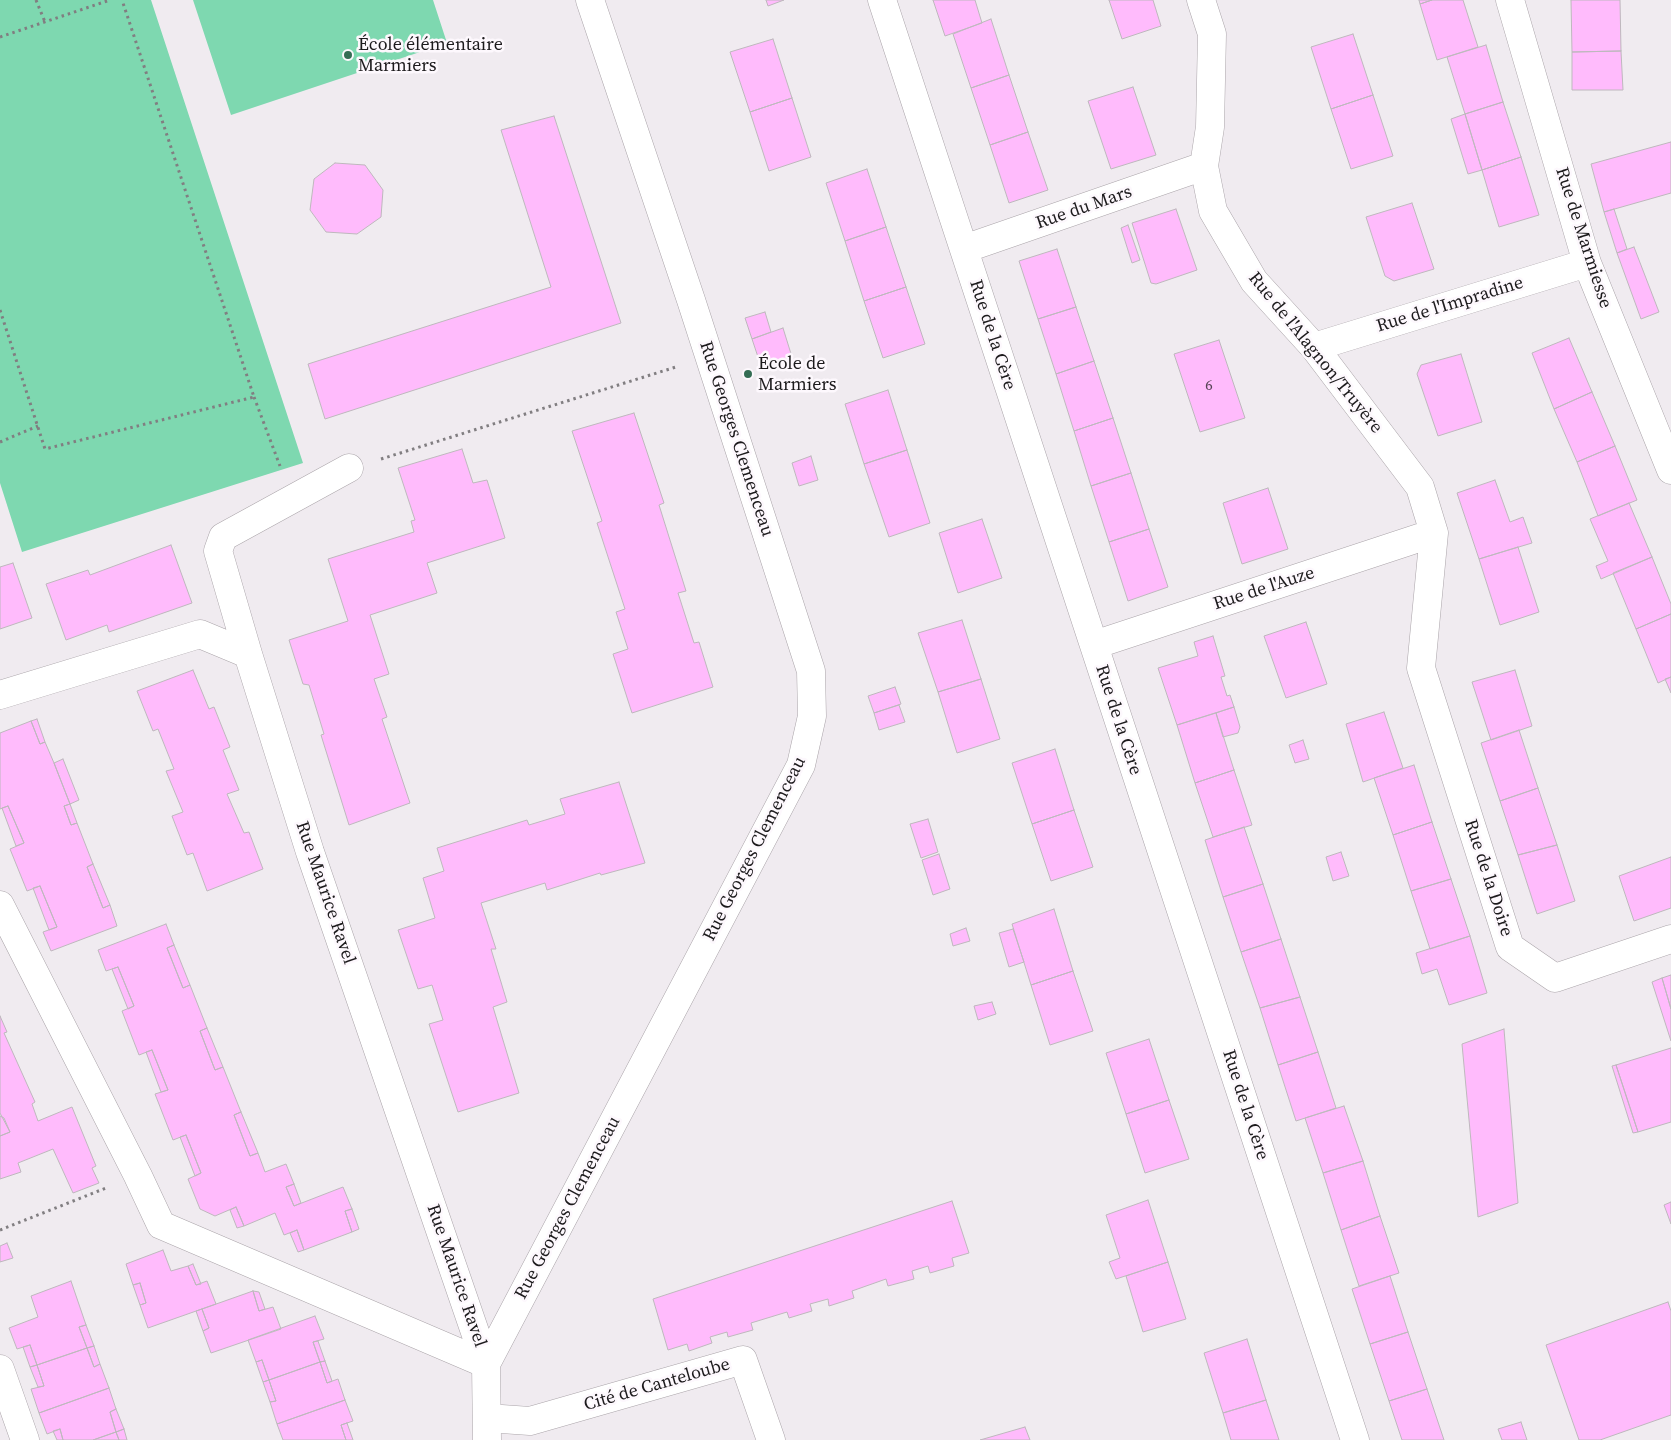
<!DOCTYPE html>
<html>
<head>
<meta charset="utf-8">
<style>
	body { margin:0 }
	canvas { display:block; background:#f0ebf0 }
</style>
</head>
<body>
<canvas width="1671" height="1440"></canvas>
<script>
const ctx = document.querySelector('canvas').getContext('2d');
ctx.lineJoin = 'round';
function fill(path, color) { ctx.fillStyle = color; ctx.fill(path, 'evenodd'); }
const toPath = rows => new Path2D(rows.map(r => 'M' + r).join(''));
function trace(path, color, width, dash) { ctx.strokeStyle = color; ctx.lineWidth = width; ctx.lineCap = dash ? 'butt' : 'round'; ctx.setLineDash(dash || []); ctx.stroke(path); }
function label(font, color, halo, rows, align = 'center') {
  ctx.font = font + ' "Source Serif 4",serif'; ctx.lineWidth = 5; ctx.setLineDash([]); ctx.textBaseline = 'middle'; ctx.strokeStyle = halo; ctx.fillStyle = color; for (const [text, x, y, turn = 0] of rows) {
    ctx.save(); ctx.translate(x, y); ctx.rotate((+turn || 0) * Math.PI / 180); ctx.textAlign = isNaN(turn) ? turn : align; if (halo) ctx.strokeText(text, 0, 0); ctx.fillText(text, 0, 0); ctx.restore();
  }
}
fill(toPath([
	[0,0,151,0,303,463,22,552,0,483],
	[193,0,433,0,447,43,231,115]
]), '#7ed8b0');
const building = toPath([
	[766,0,784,0,768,6,766,0],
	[933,0,975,0,982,23,945,36,933,0],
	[1109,0,1153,0,1161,26,1122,39,1109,0],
	[1419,0,1432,0,1420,4,1419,0],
	[1432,0,1463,0,1478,47,1437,60,1420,4,1432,0],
	[1571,0,1620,0,1621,51,1572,52,1571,0],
	[991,19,1009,75,971,88,953,34,991,19],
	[1353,34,1373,95,1331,109,1311,47,1353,34],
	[773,39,792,98,750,112,730,52,773,39],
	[1486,45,1503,102,1465,114,1447,57,1486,45],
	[1621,51,1623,90,1572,90,1572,52,1621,51],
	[1009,75,1028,132,990,145,971,88,1009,75],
	[1133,87,1156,155,1111,169,1088,101,1133,87],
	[1373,95,1393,156,1351,169,1331,109,1373,95],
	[792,98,811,157,769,171,750,112,792,98],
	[1503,102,1521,157,1482,170,1465,114,1503,102],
	[1465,114,1482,170,1468,174,1451,119,1465,114],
	[554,116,621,323,325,419,308,364,551,287,501,130,554,116],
	[1028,132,1048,190,1009,203,990,145,1028,132],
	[1671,142,1671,193,1604,212,1591,164,1671,142],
	[1521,157,1539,215,1499,227,1482,170,1521,157],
	[335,163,365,165,383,190,381,217,357,234,326,232,310,210,314,179,335,163],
	[867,169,886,227,845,241,826,183,867,169],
	[1412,203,1434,269,1394,281,1385,276,1366,217,1412,203],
	[1176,209,1197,270,1156,284,1151,283,1132,223,1176,209],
	[1614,209,1627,249,1617,253,1604,212,1614,209],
	[1128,225,1140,260,1132,263,1121,228,1128,225],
	[886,227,906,287,864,301,845,241,886,227],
	[1634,247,1659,312,1641,319,1617,253,1634,247],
	[1057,249,1076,307,1038,319,1019,261,1057,249],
	[906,287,925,344,883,358,864,301,906,287],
	[1076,307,1094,361,1056,374,1038,319,1076,307],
	[765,312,771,332,752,339,745,318,765,312],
	[783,328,792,357,761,366,752,339,783,328],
	[1569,338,1592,392,1554,409,1532,353,1569,338],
	[1219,340,1245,418,1200,432,1174,354,1219,340],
	[1461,354,1482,422,1438,436,1417,374,1421,365,1461,354],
	[1094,361,1113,418,1074,431,1056,374,1094,361],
	[888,390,907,450,864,464,845,404,888,390],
	[1592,392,1615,446,1577,462,1554,409,1592,392],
	[634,413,664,503,659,505,686,591,678,593,694,643,699,642,713,687,632,713,613,654,628,649,616,612,625,609,597,523,602,521,572,431,634,413],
	[1113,418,1131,473,1091,486,1074,431,1113,418],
	[1615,446,1637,500,1598,516,1577,462,1615,446],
	[462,449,473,483,487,480,505,538,427,563,437,593,370,615,389,674,374,679,387,717,382,719,410,803,349,825,321,735,324,734,309,685,303,684,289,640,348,621,328,559,414,532,411,521,415,520,398,468,462,449],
	[907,450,930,523,889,537,864,464,907,450],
	[811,456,818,480,799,486,792,463,811,456],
	[1131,473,1149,529,1109,542,1091,486,1131,473],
	[1495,480,1510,522,1523,517,1532,543,1479,559,1457,493,1495,480],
	[1268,488,1288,549,1242,564,1223,503,1268,488],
	[1629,503,1652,557,1601,579,1596,566,1608,561,1590,519,1629,503],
	[982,519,1002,578,958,593,939,533,982,519],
	[1149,529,1168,587,1128,601,1109,542,1149,529],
	[171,545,192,603,109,632,107,625,66,640,46,584,88,570,90,575,171,545],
	[1518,547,1539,612,1500,625,1479,559,1518,547],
	[1652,557,1671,604,1671,614,1636,629,1613,573,1652,557],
	[13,563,32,618,0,629,0,567,13,563],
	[1671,614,1671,677,1658,683,1636,629,1671,614],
	[962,620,981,679,938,692,918,633,962,620],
	[1306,622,1327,684,1286,698,1264,636,1306,622],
	[1213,636,1225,676,1221,677,1227,696,1230,695,1234,707,1177,725,1158,668,1198,656,1194,642,1213,636],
	[193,670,209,709,214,707,230,747,223,750,239,790,227,794,244,833,249,832,263,869,207,891,193,853,187,855,172,816,183,812,166,771,174,769,158,729,153,731,137,691,193,670],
	[1515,670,1532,726,1491,740,1472,682,1515,670],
	[1671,677,1671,693,1665,679,1671,677],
	[981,679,1000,739,957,753,938,692,981,679],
	[895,687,901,704,874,713,868,696,895,687],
	[899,705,905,722,879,730,874,713,899,705],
	[1234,707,1240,727,1238,733,1223,737,1216,713,1234,707],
	[1384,712,1403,768,1363,782,1346,724,1384,712],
	[1216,713,1234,770,1195,783,1177,725,1216,713],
	[37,719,45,742,40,744,31,721,37,719],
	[31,721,40,744,45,742,54,763,70,804,64,806,71,825,77,823,93,864,87,867,103,908,110,905,117,926,51,951,43,932,57,927,40,886,27,891,10,849,24,843,8,806,0,809,0,733,31,721],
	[1519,730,1538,788,1500,801,1481,743,1519,730],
	[1303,740,1309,759,1295,763,1289,745,1303,740],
	[1055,749,1074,810,1032,824,1012,763,1055,749],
	[63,759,79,800,70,804,54,763,63,759],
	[1414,765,1432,822,1393,835,1374,778,1414,765],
	[1234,770,1252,825,1213,837,1195,783,1234,770],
	[619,782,645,863,601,875,600,873,547,890,545,883,481,903,496,949,491,949,507,1002,493,1007,519,1093,458,1112,429,1024,443,1020,432,985,418,989,398,930,435,918,423,878,444,871,437,848,527,820,529,825,565,814,560,799,619,782],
	[1538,788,1557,845,1518,855,1500,801,1538,788],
	[70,804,77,823,71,825,64,806,70,804],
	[8,806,24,843,16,846,2,808,8,806],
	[1074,810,1093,867,1051,881,1032,824,1074,810],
	[928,819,938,852,921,858,910,824,928,819],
	[1432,822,1451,879,1411,891,1393,835,1432,822],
	[1244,827,1263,884,1223,897,1205,840,1244,827],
	[1557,845,1575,901,1537,914,1518,855,1557,845],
	[1341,852,1349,876,1333,881,1326,857,1341,852],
	[939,854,950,889,933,895,922,860,939,854],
	[1671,857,1671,908,1634,921,1619,876,1671,857],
	[93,864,110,905,103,908,87,867,93,864],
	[1451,879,1470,936,1430,949,1411,891,1451,879],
	[1263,884,1281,939,1241,952,1223,897,1263,884],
	[40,886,57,927,49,930,33,888,40,886],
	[1054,909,1073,971,1031,985,1012,924,1054,909],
	[166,924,174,945,167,948,183,988,190,985,207,1028,200,1031,215,1070,223,1067,241,1112,234,1115,250,1156,258,1153,265,1172,286,1164,294,1184,286,1187,294,1206,343,1187,352,1209,345,1211,352,1232,304,1250,297,1230,284,1235,275,1213,244,1226,236,1207,215,1216,200,1209,188,1179,201,1173,186,1135,173,1140,155,1094,168,1090,152,1050,139,1055,122,1011,134,1006,118,967,106,971,98,950,166,924],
	[966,928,970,941,953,946,950,934,966,928],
	[1013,929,1024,962,1009,967,999,933,1013,929],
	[1470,936,1487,993,1449,1005,1437,969,1422,974,1416,953,1470,936],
	[1281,939,1300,997,1260,1008,1241,952,1281,939],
	[174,945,190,985,183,988,167,948,174,945],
	[118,967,134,1006,128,1009,112,969,118,967],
	[1073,971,1093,1031,1050,1045,1031,985,1073,971],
	[1671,975,1671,1009,1662,978,1671,975],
	[1662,978,1671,1009,1671,1041,1652,982,1662,978],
	[1300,997,1318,1052,1278,1065,1260,1008,1300,997],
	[992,1002,996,1014,978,1020,974,1006,992,1002],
	[0,1016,7,1032,4,1033,35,1102,32,1104,38,1121,72,1107,96,1166,92,1168,99,1183,73,1193,53,1149,18,1163,21,1172,0,1179,0,1136,10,1132,0,1113,0,1016],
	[207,1028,223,1067,215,1070,200,1031,207,1028],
	[1504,1029,1518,1203,1478,1217,1462,1044,1504,1029],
	[1149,1039,1169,1100,1126,1114,1106,1053,1149,1039],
	[1671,1048,1671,1122,1638,1132,1616,1065,1671,1048],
	[152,1050,168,1090,161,1092,146,1052,152,1050],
	[1318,1052,1336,1108,1296,1121,1278,1065,1318,1052],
	[1616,1065,1638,1132,1633,1133,1612,1066,1616,1065],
	[1169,1100,1189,1159,1145,1173,1126,1114,1169,1100],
	[1344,1106,1363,1161,1323,1173,1305,1118,1344,1106],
	[241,1112,258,1153,250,1156,234,1115,241,1112],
	[0,1116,4,1118,10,1132,0,1136,0,1116],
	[186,1135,201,1173,195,1176,180,1137,186,1135],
	[1363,1161,1380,1216,1341,1230,1323,1173,1363,1161],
	[294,1184,301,1203,294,1206,286,1187,294,1184],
	[1148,1200,1168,1262,1116,1279,1109,1262,1120,1258,1106,1215,1148,1200],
	[952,1201,969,1253,952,1258,954,1266,930,1273,928,1266,912,1271,914,1279,888,1286,886,1279,852,1291,854,1298,829,1306,828,1299,810,1304,812,1311,789,1318,787,1312,751,1323,753,1330,728,1337,727,1332,710,1337,712,1343,689,1351,687,1344,668,1350,653,1299,952,1201],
	[1671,1202,1671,1224,1664,1205,1671,1202],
	[236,1207,244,1226,237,1228,230,1210,236,1207],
	[352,1209,359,1229,352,1232,345,1211,352,1209],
	[1380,1216,1399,1273,1359,1286,1341,1230,1380,1216],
	[297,1230,304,1250,298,1252,290,1233,297,1230],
	[7,1243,13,1258,0,1262,0,1246,7,1243],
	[163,1250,171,1271,188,1266,196,1285,207,1281,216,1304,148,1328,140,1305,146,1303,140,1283,133,1285,126,1264,163,1250],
	[1168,1262,1186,1319,1143,1332,1126,1276,1168,1262],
	[193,1264,201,1284,196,1285,188,1266,193,1264],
	[1390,1276,1408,1332,1370,1344,1352,1289,1390,1276],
	[71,1281,86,1325,79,1327,87,1348,37,1365,30,1345,17,1349,9,1328,38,1317,31,1296,71,1281],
	[140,1283,146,1303,140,1305,133,1285,140,1283],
	[253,1291,259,1311,273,1307,281,1329,211,1353,203,1331,209,1328,202,1309,253,1291],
	[253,1291,259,1292,265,1309,259,1311,253,1291],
	[1668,1302,1671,1311,1671,1415,1600,1440,1579,1440,1546,1345,1668,1302],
	[202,1309,209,1328,203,1331,196,1311,202,1309],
	[315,1316,324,1339,313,1342,320,1362,269,1380,262,1360,256,1362,248,1340,315,1316],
	[86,1325,94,1346,87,1348,79,1327,86,1325],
	[1408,1332,1427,1389,1389,1401,1370,1344,1408,1332],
	[1247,1339,1266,1400,1223,1413,1204,1353,1247,1339],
	[318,1341,325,1361,320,1362,313,1342,318,1341],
	[30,1345,37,1365,30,1367,23,1347,30,1345],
	[94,1346,100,1364,94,1367,87,1348,94,1346],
	[87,1348,94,1367,100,1364,109,1388,39,1413,31,1389,44,1386,37,1365,87,1348],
	[262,1360,269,1380,263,1382,256,1362,262,1360],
	[325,1361,332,1381,327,1383,320,1362,325,1361],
	[320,1362,327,1383,338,1379,345,1400,277,1424,270,1402,276,1401,269,1380,320,1362],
	[37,1365,44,1386,38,1387,30,1367,37,1365],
	[269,1380,276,1401,270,1402,263,1382,269,1380],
	[109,1388,116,1409,110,1412,116,1432,93,1440,63,1440,60,1429,47,1434,39,1413,109,1388],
	[1427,1389,1444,1440,1402,1440,1389,1401,1427,1389],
	[345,1400,353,1421,341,1425,346,1440,283,1440,277,1424,345,1400],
	[1266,1400,1279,1440,1231,1440,1223,1413,1266,1400],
	[116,1409,124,1429,116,1432,110,1412,116,1409],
	[1521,1422,1527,1440,1502,1440,1498,1429,1521,1422],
	[347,1423,353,1440,346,1440,341,1425,347,1423],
	[1025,1427,1030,1440,980,1440,1025,1427],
	[60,1429,63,1440,57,1440,53,1431,60,1429],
	[124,1429,127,1440,119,1440,116,1432,124,1429],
	[116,1432,119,1440,93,1440,116,1432]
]);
fill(building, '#ffbbfc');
trace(building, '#beb8bd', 1);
const minor = toPath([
	[882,0,1355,1440],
	[1201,0,1212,34,1210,127,1204,166,1213,211,1254,281,1314,347,1420,487,1434,533,1421,668,1510,947,1555,978,1671,939],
	[1510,0,1587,263,1671,470],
	[964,249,1204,166],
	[1314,347,1587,263],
	[1094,645,1434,533],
	[248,654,218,551,223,537,349,468],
	[0,695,200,634,248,654,310,852,486,1364],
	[0,905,138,1176,161,1225,486,1364],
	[0,1369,25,1440],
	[487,1418,530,1421,743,1360,771,1440],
	[487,1440,486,1364,801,765,812,716,811,671,691,300,590,0]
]);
trace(minor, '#aba5aa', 29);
trace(toPath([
	[36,0,45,22],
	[0,37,110,0],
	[0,310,45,449,254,397,122,0],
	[254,397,280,466],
	[0,442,38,426],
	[381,459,676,367],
	[0,1230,106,1188]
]), '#817e81', 3, [2.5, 4]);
trace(minor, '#fff', 28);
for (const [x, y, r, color] of [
	[348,55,5,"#346d54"],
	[748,374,5,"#346d54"]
]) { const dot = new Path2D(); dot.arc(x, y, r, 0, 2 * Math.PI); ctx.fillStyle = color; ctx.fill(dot); trace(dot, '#fdf8fd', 2); }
label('15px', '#554254', null, [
	["6",1209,386]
]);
label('18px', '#1c1a1c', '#fdf8fd', [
	["École élémentaire",358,45],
	["Marmiers",358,66],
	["École de",758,364],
	["Marmiers",758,385]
], 'left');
label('18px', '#1c1a1c', '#fdf8fd', [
	["Rue du Mars",1084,208,-19],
	["Rue de Marmiesse",1583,238,72],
	["Rue de l'Impradine",1450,305,-17],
	["Rue de la Cère",992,335,72],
	["Rue de l'Alagnon/Truyère",1315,353,51],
	["Rue Georges Clemenceau",736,439,72],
	["Rue de l'Auze",1264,589,-18],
	["Rue de la Cère",1118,720,72],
	["Rue Georges Clemenceau",755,849,-63],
	["Rue de la Doire",1488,878,72],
	["Rue Maurice Ravel",325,893,71],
	["Rue de la Cère",1245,1105,72],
	["Rue Georges Clemenceau",568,1208,-62],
	["Rue Maurice Ravel",456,1276,71],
	["Cité de Canteloube",657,1385,-16]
]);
</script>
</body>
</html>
